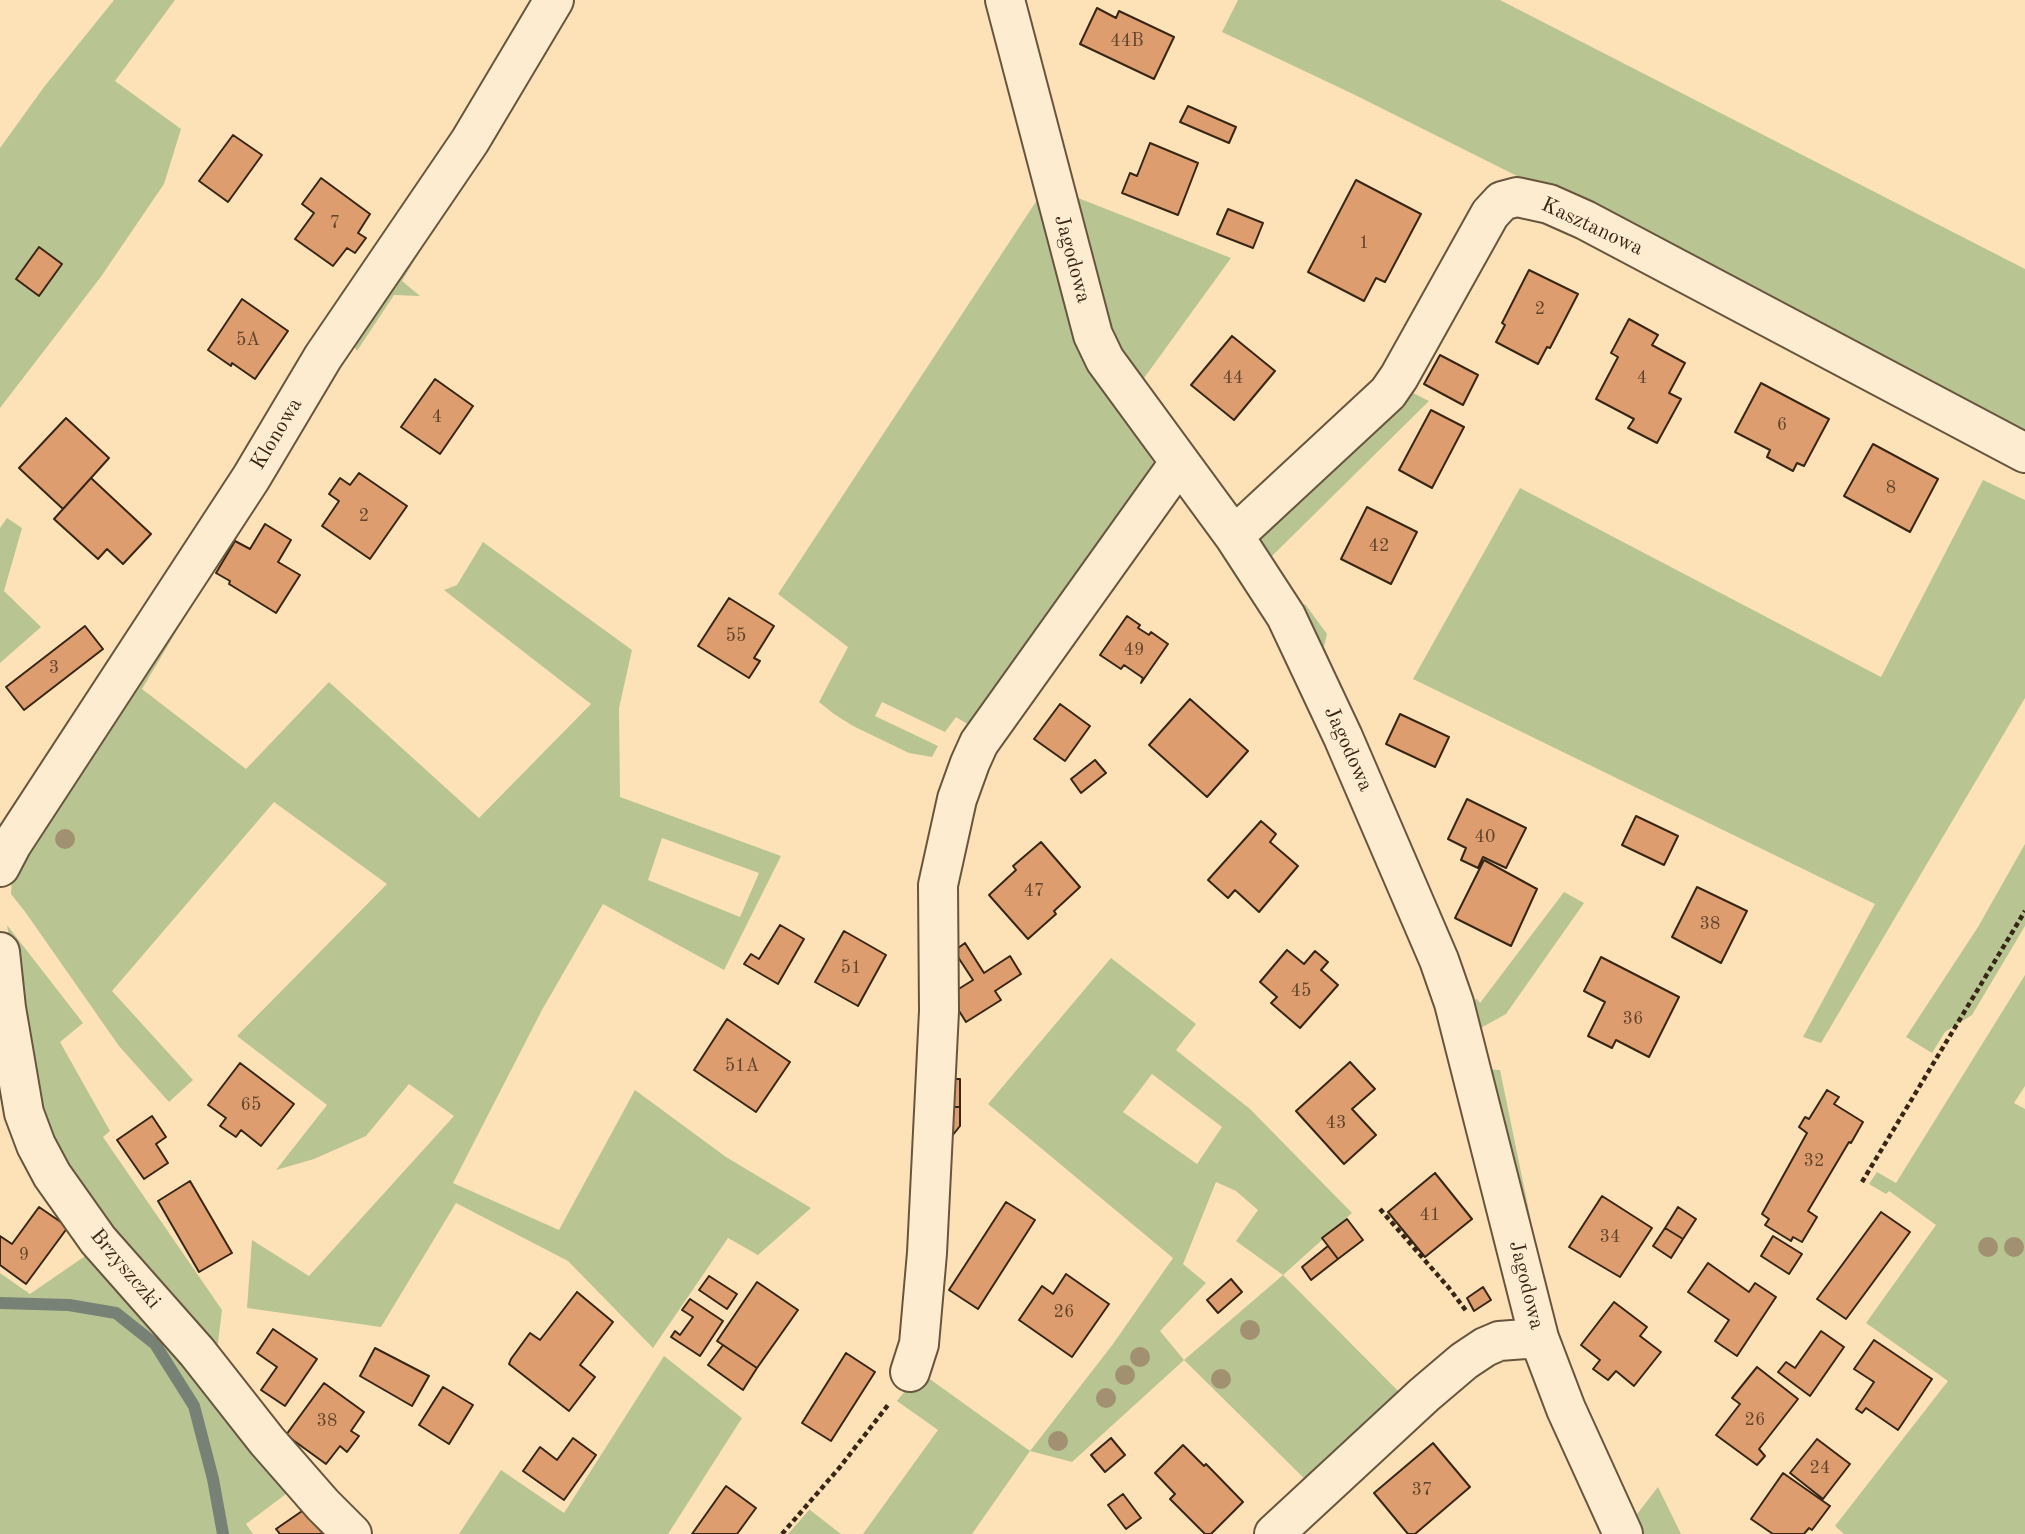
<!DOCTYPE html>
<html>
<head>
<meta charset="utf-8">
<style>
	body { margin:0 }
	canvas { display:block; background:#fde2b7 }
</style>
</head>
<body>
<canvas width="2025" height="1534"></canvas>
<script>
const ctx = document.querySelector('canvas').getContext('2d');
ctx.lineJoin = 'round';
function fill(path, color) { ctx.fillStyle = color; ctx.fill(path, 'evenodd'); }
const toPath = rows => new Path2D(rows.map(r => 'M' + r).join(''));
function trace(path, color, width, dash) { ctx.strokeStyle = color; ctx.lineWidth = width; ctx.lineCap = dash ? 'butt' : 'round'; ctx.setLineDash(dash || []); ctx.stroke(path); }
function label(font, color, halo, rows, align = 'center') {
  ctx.font = font + ' "Old Standard TT",serif'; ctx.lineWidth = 5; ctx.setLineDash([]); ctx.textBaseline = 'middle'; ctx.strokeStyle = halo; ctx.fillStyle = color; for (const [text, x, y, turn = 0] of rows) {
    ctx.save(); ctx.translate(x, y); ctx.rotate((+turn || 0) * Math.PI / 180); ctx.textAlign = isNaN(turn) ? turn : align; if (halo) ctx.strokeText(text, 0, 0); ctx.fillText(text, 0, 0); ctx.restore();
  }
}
fill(toPath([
	[114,0,175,0,115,81,181,129,164,184,100,278,0,408,0,148,44,87],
	[572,0,402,281,420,296,394,295,357,351,352,342],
	[1238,0,1500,0,2025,269,2025,437,1595,215,1353,94,1222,32],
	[1073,196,1231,258,1139,385,1123,372],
	[1039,197,1116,400,1156,467,980,732,956,717,945,732,882,702,875,716,938,746,932,757,909,753,853,726,834,714,819,702,848,647,778,594],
	[1405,389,1429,401,1271,557,1285,576,1278,581,1253,539],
	[1983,480,2025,500,2025,698,1821,1043,1803,1037,1875,904,1413,679,1520,488,1881,677],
	[254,501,142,689,246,769,329,682,479,818,591,704,444,590,457,585,483,542,632,650,619,708,620,797,781,856,724,970,603,904,542,1010,453,1183,559,1230,635,1090,726,1157,811,1208,758,1255,728,1238,653,1348,568,1261,456,1203,381,1327,247,1308,252,1240,309,1276,454,1116,409,1084,366,1136,314,1159,276,1170,327,1105,237,1036,387,884,274,802,112,991,193,1080,169,1102,119,1046,26,913,11,894,12,878],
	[662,838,759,873,740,917,648,880],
	[7,518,22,528,4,591,41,627,0,663,0,528],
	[1305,604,1327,634,1324,647,1399,819,1298,615],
	[2025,844,2025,926,1972,1015,1945,1032,1932,1053,1906,1037,1978,927],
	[1564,892,1584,903,1506,1014,1479,1029,1463,1004,1477,999,1480,1003],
	[7,925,83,1023,60,1042,110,1131,103,1137,222,1310,216,1359,133,1265,54,1146,30,1077],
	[1111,958,1196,1024,1176,1050,1250,1109,1352,1213,1283,1275,1408,1401,1315,1489,1184,1360,1072,1462,1030,1451,972,1534,863,1534,938,1430,897,1401,920,1372,1030,1451,1113,1344,1173,1258,988,1104],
	[1152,1074,1222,1127,1197,1164,1123,1112],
	[1216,1182,1236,1191,1258,1210,1236,1241,1283,1275,1184,1360,1160,1331,1206,1283,1183,1264],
	[2025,975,2025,1086,2014,1103,2025,1109,2025,1534,1844,1534,1835,1526,1948,1381,1866,1323,1936,1225,1889,1191,1886,1194,1869,1184,1877,1172,1896,1183],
	[1484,1069,1500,1070,1544,1284],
	[91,1252,290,1491,246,1524,253,1534,0,1534,0,1273,30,1294],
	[664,1356,742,1418,668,1534,459,1534,501,1470,564,1513],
	[1658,1487,1681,1534,1636,1534,1634,1518],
	[810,1509,810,1510,841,1534,788,1534]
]), '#b9c493');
trace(toPath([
	[0,1303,69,1305,116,1313,155,1344,194,1406,213,1479,223,1534]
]), '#778175', 12);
const building = toPath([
	[1097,8,1116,18,1119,11,1174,37,1154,79,1080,44,1097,8],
	[1188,106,1236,127,1229,143,1180,122,1188,106],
	[233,135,262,155,228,202,199,181,233,135],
	[1150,143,1198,163,1178,215,1122,193,1130,173,1137,176,1150,143],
	[321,178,370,214,358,233,366,238,355,253,347,248,333,266,295,239,314,213,302,204,321,178],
	[1356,180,1421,214,1385,282,1376,278,1364,301,1308,272,1356,180],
	[1228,209,1263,223,1253,248,1217,234,1228,209],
	[39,247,62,264,39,296,16,279,39,247],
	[1529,270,1578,294,1550,348,1547,347,1538,364,1496,342,1505,325,1502,323,1529,270],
	[242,299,288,331,255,379,232,363,231,366,208,350,242,299],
	[1629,319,1658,335,1652,345,1685,363,1669,393,1681,399,1657,443,1628,428,1634,419,1596,399,1618,357,1611,353,1629,319],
	[1232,336,1275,371,1234,420,1191,385,1232,336],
	[1440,355,1478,375,1463,405,1424,384,1440,355],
	[435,379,473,406,440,454,401,427,435,379],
	[1761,383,1829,419,1804,466,1797,463,1793,471,1767,457,1770,450,1735,432,1761,383],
	[1431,410,1464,427,1432,488,1399,470,1431,410],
	[66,418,109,458,63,509,19,468,66,418],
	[1873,444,1938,479,1910,532,1844,496,1873,444],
	[359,473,407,506,370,559,322,526,339,501,329,494,340,478,350,485,359,473],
	[91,478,151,534,123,564,107,549,98,559,54,519,91,478],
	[1367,507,1417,532,1391,584,1341,559,1367,507],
	[265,524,291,540,278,562,300,575,276,613,229,584,230,581,216,573,235,541,250,549,265,524],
	[729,598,774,626,754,658,760,661,749,678,698,646,729,598],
	[1127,616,1140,625,1138,628,1149,635,1151,632,1168,644,1141,683,1143,678,1124,665,1121,669,1100,655,1127,616],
	[85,626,103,649,24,710,6,687,85,626],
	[1190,699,1248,751,1207,797,1149,745,1190,699],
	[1060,704,1090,726,1065,761,1034,739,1060,704],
	[1400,714,1449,737,1435,767,1386,744,1400,714],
	[1095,760,1106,773,1081,793,1071,779,1095,760],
	[1467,799,1526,828,1506,868,1483,857,1478,868,1461,860,1466,848,1448,839,1467,799],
	[1636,816,1678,836,1664,865,1622,845,1636,816],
	[1261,821,1276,834,1270,842,1298,866,1259,912,1235,890,1228,898,1208,880,1261,821],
	[1041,842,1080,887,1054,911,1056,914,1028,939,989,895,1016,870,1013,866,1041,842],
	[1484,860,1537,889,1511,946,1455,918,1484,860],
	[1697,887,1747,911,1721,963,1672,937,1697,887],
	[780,925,804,939,778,984,744,964,751,954,759,959,780,925],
	[844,931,886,955,858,1006,815,982,844,931],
	[965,943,984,973,1010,956,1021,974,995,991,1001,1000,966,1022,949,995,973,980,954,951,965,943],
	[1287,950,1304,964,1315,951,1328,962,1321,970,1338,985,1300,1028,1271,1003,1277,997,1260,982,1287,950],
	[1601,957,1679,997,1649,1057,1616,1040,1612,1048,1588,1036,1605,1002,1584,991,1601,957],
	[727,1019,790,1062,756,1112,694,1070,727,1019],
	[1350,1062,1375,1089,1352,1109,1376,1135,1344,1164,1296,1111,1350,1062],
	[240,1063,294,1104,261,1146,241,1130,236,1137,220,1126,226,1118,208,1105,240,1063],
	[944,1079,960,1079,960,1107,944,1107,944,1079],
	[1827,1090,1839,1097,1834,1104,1863,1122,1851,1143,1849,1142,1808,1211,1817,1217,1802,1242,1793,1237,1791,1241,1765,1225,1769,1219,1762,1214,1807,1133,1799,1127,1805,1117,1809,1119,1827,1090],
	[944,1107,960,1107,960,1126,944,1146,944,1107],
	[152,1116,166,1137,156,1144,168,1163,144,1179,117,1140,152,1116],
	[1435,1173,1472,1219,1425,1257,1388,1212,1435,1173],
	[190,1181,232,1253,199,1272,158,1201,190,1181],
	[1602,1196,1652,1228,1620,1277,1569,1247,1602,1196],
	[1006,1202,1035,1220,978,1309,949,1290,1006,1202],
	[39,1207,68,1227,26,1284,0,1265,0,1236,12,1244,39,1207],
	[1678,1207,1696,1219,1683,1239,1665,1228,1678,1207],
	[1881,1212,1910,1232,1846,1319,1817,1299,1881,1212],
	[1347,1219,1363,1240,1338,1259,1322,1238,1347,1219],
	[1665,1228,1683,1239,1671,1258,1653,1246,1665,1228],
	[1773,1236,1802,1254,1789,1274,1761,1256,1773,1236],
	[1328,1246,1338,1259,1311,1280,1302,1267,1328,1246],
	[1708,1263,1749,1292,1755,1283,1776,1297,1737,1356,1715,1341,1729,1320,1688,1292,1708,1263],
	[1066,1274,1109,1304,1072,1357,1019,1320,1042,1286,1053,1294,1066,1274],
	[709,1276,737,1294,727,1309,699,1290,709,1276],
	[1231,1279,1242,1292,1218,1313,1207,1300,1231,1279],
	[757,1282,798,1310,757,1368,717,1341,757,1282],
	[1483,1287,1491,1300,1474,1311,1467,1298,1483,1287],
	[577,1292,613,1322,580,1365,595,1377,569,1411,509,1364,511,1359,530,1333,540,1340,577,1292],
	[690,1299,723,1321,700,1356,671,1337,675,1331,680,1335,693,1317,682,1310,690,1299],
	[1614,1302,1647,1327,1640,1336,1661,1352,1634,1386,1616,1371,1608,1380,1593,1369,1600,1360,1581,1345,1614,1302],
	[273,1329,317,1359,285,1406,261,1390,277,1367,257,1353,273,1329],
	[1821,1331,1844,1347,1810,1396,1778,1372,1786,1362,1795,1368,1821,1331],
	[1874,1340,1932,1379,1898,1430,1866,1408,1862,1413,1856,1409,1874,1382,1854,1369,1874,1340],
	[723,1345,757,1368,743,1390,708,1365,723,1345],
	[375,1348,429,1376,412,1406,360,1376,375,1348],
	[846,1353,875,1372,831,1441,802,1423,846,1353],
	[1757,1367,1798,1399,1759,1449,1765,1456,1757,1465,1716,1435,1740,1404,1732,1398,1757,1367],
	[324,1383,364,1412,351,1431,359,1436,347,1452,340,1446,326,1464,286,1435,324,1383],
	[443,1387,473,1405,449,1444,419,1425,443,1387],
	[573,1438,596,1455,564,1500,523,1471,540,1447,557,1460,573,1438],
	[1111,1438,1125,1455,1105,1472,1091,1455,1111,1438],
	[1817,1439,1850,1464,1823,1499,1790,1473,1817,1439],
	[1433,1443,1470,1487,1415,1534,1408,1534,1374,1493,1433,1443],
	[1183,1445,1204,1466,1206,1464,1243,1502,1211,1534,1205,1534,1170,1499,1175,1494,1155,1473,1183,1445],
	[1783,1473,1830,1506,1812,1530,1809,1528,1804,1534,1773,1534,1751,1519,1783,1473],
	[726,1486,756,1508,737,1534,692,1534,726,1486],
	[1123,1494,1141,1518,1126,1529,1108,1505,1123,1494],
	[305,1509,323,1534,280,1534,276,1529,305,1509]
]);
fill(building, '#dd9d6e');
trace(building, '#372616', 2);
const minor = toPath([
	[1005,0,1093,335,1105,360,1234,536,1286,616,1343,737,1439,960,1454,1003,1539,1338,1566,1409,1623,1534],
	[1234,536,1388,393,1399,377,1490,214,1502,201,1517,197,1549,204,1585,220,2025,453],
	[0,867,12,844,251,478,323,357,470,141,554,0],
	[0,952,6,1008,24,1113,36,1145,52,1175,98,1240,197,1352,267,1441,323,1505,352,1534],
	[910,1372,919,1344,927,1253,939,1011,938,885,957,799,970,763,979,743,1179,463],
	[1274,1534,1424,1395,1464,1361,1485,1347,1499,1341,1539,1338]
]);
trace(minor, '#68553e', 42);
trace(toPath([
	[1862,1182,2025,911],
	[1380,1209,1449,1288,1467,1312],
	[782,1534,840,1467,888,1405]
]), '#372616', 4.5, [5, 3.5]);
trace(minor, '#feecd0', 38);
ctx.fillStyle = '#a29170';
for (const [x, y] of [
	[65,839],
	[1988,1247],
	[2014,1247],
	[1250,1330],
	[1140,1357],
	[1125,1375],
	[1221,1379],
	[1106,1398],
	[1058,1441]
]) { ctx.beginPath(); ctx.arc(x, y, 10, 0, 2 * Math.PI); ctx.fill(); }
label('18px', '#60442c', null, [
	["44B",1127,41],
	["7",335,223],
	["1",1364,243],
	["2",1540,309],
	["5A",248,340],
	["44",1233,378],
	["4",1642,378],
	["4",437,417],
	["6",1782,425],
	["8",1891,488],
	["2",364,516],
	["42",1379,546],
	["55",736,636],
	["49",1134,650],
	["3",54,668],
	["40",1485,837],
	["47",1034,891],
	["38",1710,924],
	["51",851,968],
	["45",1301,991],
	["36",1633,1019],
	["51A",742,1066],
	["65",251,1105],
	["43",1336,1123],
	["32",1814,1161],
	["41",1430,1215],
	["34",1610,1237],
	["9",24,1255],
	["26",1064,1312],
	["26",1755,1420],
	["38",327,1421],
	["24",1820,1468],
	["37",1422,1490]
]);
label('21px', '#372616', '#feecd0', [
	["Kasztanowa",1592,227,25],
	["Jagodowa",1072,259,75],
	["Klonowa",277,434,-59],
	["Jagodowa",1348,749,66],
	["Brzyszczki",125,1269,50],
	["Jagodowa",1526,1285,76]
]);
</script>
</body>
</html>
